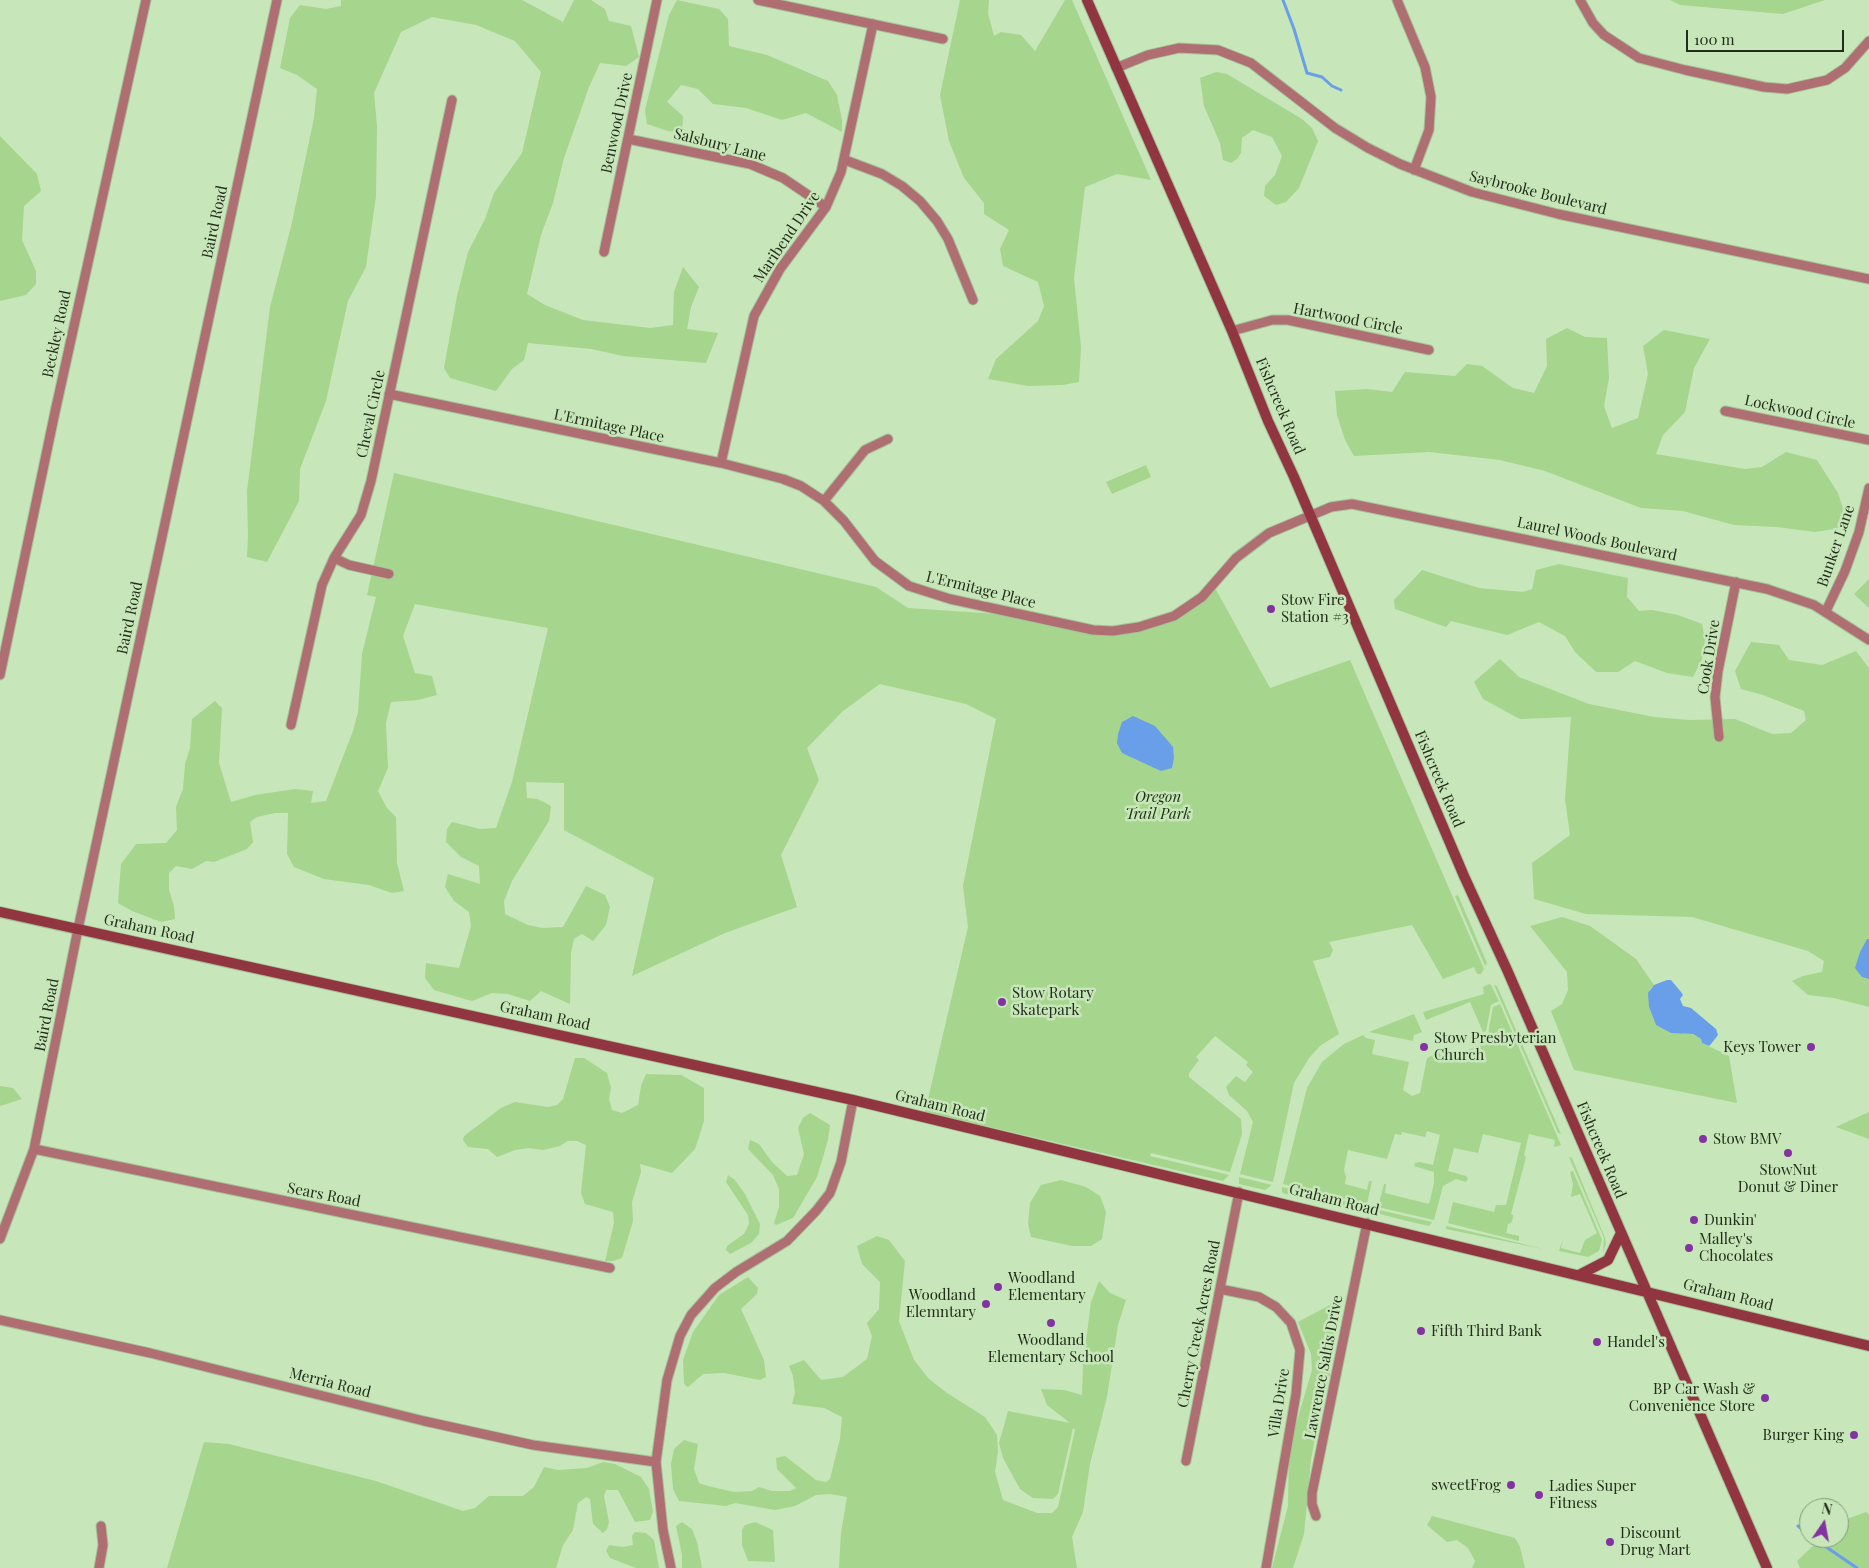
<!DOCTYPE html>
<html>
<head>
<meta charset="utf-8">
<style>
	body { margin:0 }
	#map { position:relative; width:1869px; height:1568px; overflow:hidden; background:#c7e6b9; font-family:"Playfair Display",serif }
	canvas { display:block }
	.north { position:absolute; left:1799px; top:1498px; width:50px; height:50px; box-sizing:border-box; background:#c7e6b9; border:1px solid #859c7a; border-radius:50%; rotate:12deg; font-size:14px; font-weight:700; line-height:20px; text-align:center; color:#212c1b }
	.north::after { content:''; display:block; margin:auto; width:18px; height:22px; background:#8432a1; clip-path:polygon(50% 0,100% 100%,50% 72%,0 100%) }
	.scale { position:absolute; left:1686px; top:30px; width:158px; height:22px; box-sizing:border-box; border:2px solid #212c1b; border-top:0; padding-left:6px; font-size:15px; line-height:18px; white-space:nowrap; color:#212c1b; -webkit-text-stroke:4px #c7e6b9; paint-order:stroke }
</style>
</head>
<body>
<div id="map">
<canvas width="1869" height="1568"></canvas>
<div class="north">N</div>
<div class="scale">100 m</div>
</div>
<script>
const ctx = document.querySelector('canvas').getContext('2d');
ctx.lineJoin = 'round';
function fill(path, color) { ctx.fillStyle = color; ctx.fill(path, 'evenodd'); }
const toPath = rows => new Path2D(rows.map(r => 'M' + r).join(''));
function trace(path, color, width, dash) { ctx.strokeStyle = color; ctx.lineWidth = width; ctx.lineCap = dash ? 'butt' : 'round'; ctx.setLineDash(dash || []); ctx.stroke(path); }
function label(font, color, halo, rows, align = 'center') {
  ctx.font = font + ' "Playfair Display",serif'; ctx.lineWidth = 5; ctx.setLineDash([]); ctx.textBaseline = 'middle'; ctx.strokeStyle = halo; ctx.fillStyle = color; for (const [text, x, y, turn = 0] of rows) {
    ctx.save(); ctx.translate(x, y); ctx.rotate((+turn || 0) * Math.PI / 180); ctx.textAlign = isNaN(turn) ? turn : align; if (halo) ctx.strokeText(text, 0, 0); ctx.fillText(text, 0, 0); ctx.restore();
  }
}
fill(toPath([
	[341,0,522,0,563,22,574,0,591,0,605,9,609,21,631,26,639,57,626,66,600,63,589,87,564,158,553,203,541,235,527,294,545,305,583,320,650,328,673,325,674,292,683,267,699,287,691,307,687,329,718,333,706,363,623,356,592,349,528,343,524,360,512,369,496,391,450,378,444,368,457,296,468,252,485,219,494,193,522,153,541,72,515,41,476,25,432,17,401,32,374,93,377,126,376,196,366,267,348,301,326,401,300,469,299,501,267,562,247,557,248,537,247,491,270,307,291,227,314,118,317,89,297,75,280,68,290,18,300,5,326,9,341,6],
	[677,0,719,9,728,19,729,46,767,55,828,81,837,95,842,120,842,132,806,113,782,120,746,108,713,104,698,89,681,85,667,102,683,116,682,132,668,131,647,124,645,110,669,15],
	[960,0,989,0,988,13,994,36,1001,32,1021,35,1035,51,1065,0,1072,0,1151,180,1117,174,1085,187,1074,278,1081,347,1079,382,1063,385,1028,386,988,379,996,359,1038,321,1044,306,1038,282,1003,266,1000,249,1009,230,984,214,984,203,964,178,949,141,940,95],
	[1670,0,1825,0,1783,14,1680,5],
	[1216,72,1227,74,1302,119,1312,128,1318,141,1299,188,1286,202,1276,205,1264,196,1265,186,1275,175,1282,156,1272,137,1253,130,1242,138,1241,153,1237,159,1231,163,1223,160,1220,143,1204,106,1200,78],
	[0,136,37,174,41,191,24,206,22,240,36,271,36,284,26,295,0,301],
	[1567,328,1585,337,1607,338,1609,378,1604,406,1612,428,1638,418,1648,374,1643,346,1664,330,1710,339,1694,368,1685,412,1663,435,1656,454,1745,469,1762,467,1786,452,1817,460,1838,493,1843,508,1840,528,1815,532,1777,527,1734,525,1683,511,1641,508,1545,471,1500,460,1429,452,1354,456,1345,440,1337,415,1335,391,1367,389,1392,392,1405,372,1455,376,1467,364,1482,366,1513,388,1534,393,1547,366,1546,339],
	[1146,465,1151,477,1112,494,1106,482],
	[394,473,876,587,908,608,1027,616,1113,631,1174,616,1214,586,1270,688,1350,660,1484,969,1481,974,1477,974,1474,967,1443,979,1412,925,1329,942,1333,950,1330,957,1313,961,1339,1034,1321,1045,1309,1058,1294,1083,1273,1182,1240,1174,1253,1122,1247,1111,1229,1095,1226,1087,1236,1076,1245,1082,1253,1072,1246,1065,1248,1062,1215,1036,1196,1057,1199,1060,1189,1073,1189,1077,1241,1119,1242,1134,1230,1172,1151,1153,1150,1156,1229,1175,1223,1181,925,1112,968,927,963,886,996,719,966,704,880,684,843,711,807,748,819,780,781,855,797,907,725,933,632,976,654,878,564,830,564,783,526,782,527,798,538,799,551,806,549,821,512,881,504,901,505,914,528,925,542,928,563,927,586,886,605,895,610,907,606,925,593,941,582,934,574,939,571,953,570,1004,541,991,530,1001,508,994,492,993,472,1001,434,990,425,978,426,963,459,968,471,926,469,912,454,901,445,887,448,874,480,884,479,866,461,857,446,842,447,829,452,822,480,829,496,828,512,782,548,628,415,604,403,636,415,673,432,676,437,695,418,700,391,702,386,723,388,768,378,791,387,808,396,817,397,863,404,891,392,893,369,885,324,879,294,867,287,854,288,813,275,813,257,817,250,822,253,842,247,849,214,862,206,861,192,869,176,866,169,873,169,890,174,906,175,919,161,922,132,911,118,903,121,864,136,844,166,843,177,830,176,807,183,789,185,764,190,748,192,719,215,701,222,708,219,763,231,802,255,795,295,789,313,791,311,803,326,801,353,731,358,712,362,654,376,597,367,595],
	[1559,564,1628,578,1627,597,1639,611,1652,610,1678,615,1702,624,1705,640,1702,659,1693,677,1667,673,1635,661,1618,672,1596,672,1575,652,1565,636,1539,622,1507,635,1451,621,1446,627,1395,609,1394,600,1422,570,1479,588,1523,592,1532,589,1536,570],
	[1869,579,1869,608,1854,594],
	[1751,642,1779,645,1789,660,1822,665,1856,651,1869,668,1869,1007,1834,998,1808,995,1792,981,1803,976,1822,972,1824,961,1808,951,1692,917,1586,914,1534,899,1532,863,1570,835,1565,799,1571,717,1520,719,1483,699,1474,682,1500,659,1519,677,1589,704,1654,717,1689,720,1735,719,1772,734,1791,733,1806,720,1804,711,1763,695,1741,689,1735,671],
	[1458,895,1487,963,1485,966,1455,896],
	[1562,917,1590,926,1636,959,1654,985,1650,989,1649,1007,1656,1025,1685,1034,1692,1034,1701,1039,1702,1043,1729,1056,1737,1103,1574,1070,1551,1011,1562,1004,1568,990,1567,972,1530,926],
	[1489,984,1491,985,1499,1001,1491,1005,1486,1031,1483,1032,1470,1002,1426,1020,1423,1012,1484,994,1483,987],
	[1494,985,1497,986,1561,1134,1558,1133],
	[1500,1004,1561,1145,1554,1147,1555,1140,1529,1134,1524,1155,1526,1157,1511,1214,1513,1215,1513,1218,1511,1223,1508,1224,1506,1233,1519,1236,1519,1241,1448,1223,1453,1202,1494,1212,1496,1205,1506,1205,1521,1143,1483,1134,1478,1153,1454,1148,1448,1171,1466,1176,1468,1179,1466,1182,1456,1179,1443,1186,1434,1220,1378,1207,1384,1184,1386,1184,1385,1193,1429,1204,1434,1183,1434,1172,1414,1166,1415,1163,1420,1162,1433,1165,1440,1135,1427,1131,1425,1137,1402,1132,1401,1135,1395,1134,1387,1159,1348,1150,1344,1170,1346,1177,1345,1184,1367,1190,1369,1181,1372,1181,1367,1204,1283,1184,1307,1088,1322,1062,1344,1044,1363,1035,1366,1038,1375,1040,1372,1054,1409,1062,1403,1090,1412,1096,1420,1093,1427,1058,1439,1052,1443,1060,1487,1042,1485,1035,1488,1034,1493,1007],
	[1414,1014,1422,1032,1414,1035,1413,1041,1369,1032],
	[575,1058,584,1058,607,1073,611,1088,609,1099,612,1110,622,1113,638,1105,641,1086,646,1074,681,1075,704,1088,704,1121,695,1149,672,1173,640,1164,641,1172,632,1202,633,1221,622,1258,613,1261,605,1261,614,1223,613,1212,585,1204,581,1193,586,1145,577,1141,568,1141,560,1146,543,1150,529,1148,515,1150,497,1157,488,1149,468,1147,463,1140,464,1136,501,1108,515,1102,548,1107,557,1105,563,1099],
	[0,1086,13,1088,22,1099,0,1106],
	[1869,1112,1869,1139,1836,1127],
	[810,1113,830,1125,828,1140,817,1177,793,1218,776,1225,774,1223,779,1207,779,1189,773,1175,748,1149,750,1140,759,1144,772,1162,787,1176,797,1175,804,1154,798,1128,803,1118],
	[1569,1157,1572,1158,1605,1238,1606,1244,1603,1253,1604,1238],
	[1573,1171,1602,1240,1599,1251,1588,1257,1559,1251,1563,1239,1561,1248,1580,1253,1585,1240,1597,1233,1580,1194,1571,1197,1573,1184,1570,1172],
	[728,1175,735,1180,745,1194,760,1224,759,1234,751,1243,730,1254,726,1250,727,1246,744,1234,749,1224,748,1215,726,1182],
	[1239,1177,1272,1185,1265,1190,1239,1184],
	[1061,1180,1086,1187,1100,1196,1106,1212,1102,1239,1091,1246,1072,1246,1031,1237,1028,1224,1030,1203,1041,1185],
	[1282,1187,1328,1197,1366,1206,1363,1210,1300,1197,1285,1194,1282,1192],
	[1379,1210,1432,1222,1429,1226,1407,1221,1380,1214],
	[1446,1226,1499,1238,1543,1249,1446,1229],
	[877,1236,889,1240,905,1261,899,1321,914,1360,929,1379,947,1393,985,1417,997,1435,998,1452,995,1472,1003,1500,1037,1513,1052,1513,1058,1507,1075,1430,1073,1428,1058,1494,1053,1499,1033,1498,1020,1489,1003,1458,999,1443,1008,1411,1070,1423,1047,1405,1041,1389,1064,1390,1082,1395,1083,1365,1091,1302,1099,1281,1110,1293,1126,1300,1118,1325,1107,1397,1090,1464,1083,1512,1072,1537,1077,1568,839,1568,841,1533,847,1497,830,1494,816,1495,795,1506,775,1510,735,1503,726,1506,679,1501,673,1489,671,1464,674,1449,684,1440,698,1444,694,1469,699,1483,708,1486,734,1492,752,1491,759,1487,772,1491,790,1491,796,1488,777,1469,776,1458,785,1456,816,1480,826,1482,830,1479,840,1439,842,1417,824,1408,792,1404,795,1393,793,1376,789,1366,804,1360,821,1380,843,1377,867,1359,872,1336,867,1323,879,1309,880,1282,862,1264,857,1246],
	[748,1277,758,1288,757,1294,741,1309,764,1360,766,1377,760,1380,724,1373,703,1374,688,1387,686,1386,684,1383,683,1360,693,1332,719,1295],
	[1334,1295,1340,1298,1340,1309,1330,1356,1330,1375,1319,1415,1311,1460,1304,1534,1293,1568,1272,1568,1288,1506,1289,1448,1312,1370,1311,1354,1298,1322,1330,1305],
	[204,1442,229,1444,376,1481,463,1511,475,1508,489,1496,523,1496,534,1487,544,1467,558,1470,587,1468,603,1462,615,1464,641,1477,649,1489,653,1512,650,1520,635,1522,618,1490,606,1490,604,1496,609,1522,607,1529,603,1533,593,1524,590,1499,586,1497,578,1503,573,1530,563,1545,556,1568,167,1568],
	[1866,1512,1869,1514,1869,1568,1800,1568,1797,1561,1821,1538,1839,1538,1839,1522],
	[1432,1516,1515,1538,1520,1547,1525,1568,1472,1568,1475,1561,1468,1548,1457,1540,1447,1542,1427,1525],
	[682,1522,692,1529,697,1542,702,1568,682,1568,682,1555,676,1526],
	[755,1522,773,1530,775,1562,748,1561,742,1545,742,1530,745,1525],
	[635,1532,646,1533,654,1540,659,1568,636,1568,610,1558,606,1551,609,1545,623,1547,633,1545,632,1536]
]), '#a6d58e');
fill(toPath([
	[1133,716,1155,726,1173,747,1174,758,1172,768,1161,771,1122,753,1117,743,1118,734,1122,722],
	[1867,939,1869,939,1869,979,1862,977,1855,968,1860,952],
	[1667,980,1671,980,1681,992,1683,995,1680,999,1683,1006,1691,1008,1716,1029,1718,1035,1711,1044,1709,1046,1702,1043,1701,1039,1693,1034,1671,1033,1656,1025,1649,1007,1648,993,1654,985]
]), '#689fe8');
trace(toPath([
	[1283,0,1294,29,1307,73,1322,77,1332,86,1341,90],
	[1798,1526,1809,1535],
	[1813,1538,1857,1568]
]), '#689fe8', 3);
const minor = toPath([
	[758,0,943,39],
	[1397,0,1425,67,1431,97,1429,130,1414,170],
	[1580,0,1593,23,1604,35,1639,58,1685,70,1764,87,1787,89,1827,80,1845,68,1869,41],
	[1116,68,1148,55,1179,48,1218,50,1251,63,1335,128,1368,148,1400,164,1472,192,1558,214,1869,279],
	[628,139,750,164,783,178,826,207],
	[845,160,882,174,902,186,920,201,937,221,948,239,973,300],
	[604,252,657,0],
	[1232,331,1272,320,1288,320,1429,350],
	[389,394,721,463,783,479,801,486,824,501,844,521,875,561,909,586,950,599,1093,630,1113,631,1139,627,1174,616,1202,597,1236,558,1269,533,1331,507,1352,504,1767,589,1814,605,1869,640],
	[1725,411,1869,440],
	[721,463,754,316,780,269,826,207,841,172,873,24],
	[824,501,865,450,888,439],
	[334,558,349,565,389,574],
	[1826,611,1845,571,1859,532,1869,488],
	[0,675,55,412,146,0],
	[291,725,322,585,334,558,361,515,371,481,452,100],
	[1719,737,1715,697,1718,671,1736,582],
	[34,1149,610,1268],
	[0,1239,34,1149,78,929,277,0],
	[1220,1289,1259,1297,1276,1307,1291,1323,1300,1350,1296,1394,1266,1568],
	[0,1320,150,1353,424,1421,533,1445,656,1462],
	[1186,1461,1239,1192],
	[1316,1516,1312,1504,1312,1493,1367,1223],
	[99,1568,103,1545,101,1526],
	[671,1568,663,1530,656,1462,667,1380,680,1336,691,1315,715,1288,736,1272,787,1241,816,1211,830,1193,841,1162,853,1100]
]);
const secondary = toPath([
	[1087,0,1232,331,1268,421,1294,477,1464,876,1508,972,1767,1568],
	[0,912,853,1100,1869,1346],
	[1579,1275,1608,1260,1621,1233]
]);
trace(minor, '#a6c199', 11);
trace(secondary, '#a6c199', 12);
trace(minor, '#ae6e72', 9);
trace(secondary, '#913541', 10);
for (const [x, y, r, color] of [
	[1271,609,5,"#8432a1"],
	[1002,1002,5,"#8432a1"],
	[1424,1047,5,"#8432a1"],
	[1811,1047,5,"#8432a1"],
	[1703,1139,5,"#8432a1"],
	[1788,1153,5,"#8432a1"],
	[1694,1220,5,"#8432a1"],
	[1689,1248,5,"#8432a1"],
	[998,1287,5,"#8432a1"],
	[986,1304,5,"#8432a1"],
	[1051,1323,5,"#8432a1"],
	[1421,1331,5,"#8432a1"],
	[1597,1342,5,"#8432a1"],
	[1765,1398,5,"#8432a1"],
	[1854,1435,5,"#8432a1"],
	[1511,1485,5,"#8432a1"],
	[1539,1495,5,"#8432a1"],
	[1610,1542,5,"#8432a1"]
]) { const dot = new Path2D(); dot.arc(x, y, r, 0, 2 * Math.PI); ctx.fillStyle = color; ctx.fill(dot); trace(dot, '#c7e6b9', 2); }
label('15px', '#212c1b', '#c7e6b9', [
	["Benwood Drive",617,123,-78],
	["Salsbury Lane",720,145,14],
	["Saybrooke Boulevard",1538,193,14],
	["Baird Road",215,222,-78],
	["Maribend Drive",787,237,-56],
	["Hartwood Circle",1348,319,11],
	["Beckley Road",57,334,-78],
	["Fishcreek Road",1280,406,67],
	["Lockwood Circle",1800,412,12],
	["Cheval Circle",371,414,-78],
	["L'Ermitage Place",609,426,12],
	["Laurel Woods Boulevard",1597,539,12],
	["Bunker Lane",1836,546,-71],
	["L'Ermitage Place",981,590,14],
	["Baird Road",130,618,-78],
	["Cook Drive",1709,657,-81],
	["Fishcreek Road",1439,779,67],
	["Graham Road",149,929,12],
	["Baird Road",47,1015,-79],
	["Graham Road",545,1016,12],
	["Graham Road",940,1106,14],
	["Fishcreek Road",1601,1150,67],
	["Sears Road",324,1195,11],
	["Graham Road",1334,1200,14],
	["Graham Road",1728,1295,14],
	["Cherry Creek Acres Road",1199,1324,-79],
	["Lawrence Saltis Drive",1324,1367,-79],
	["Merria Road",330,1383,14],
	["Villa Drive",1279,1403,-81]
]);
label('15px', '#212c1b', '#c7e6b9', [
	["Stow Fire",1281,600],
	["Station #3",1281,617],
	["Stow Rotary",1012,993],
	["Skatepark",1012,1010],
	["Stow Presbyterian",1434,1038],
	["Church",1434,1055],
	["Keys Tower",1801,1047,"right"],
	["Stow BMV",1713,1139],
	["StowNut",1788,1170,"center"],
	["Donut & Diner",1788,1187,"center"],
	["Dunkin'",1704,1220],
	["Malley's",1699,1239],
	["Chocolates",1699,1256],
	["Woodland",1008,1278],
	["Elementary",1008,1295],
	["Woodland",976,1295,"right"],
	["Elemntary",976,1312,"right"],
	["Fifth Third Bank",1431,1331],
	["Woodland",1051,1340,"center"],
	["Elementary School",1051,1357,"center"],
	["Handel's",1607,1342],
	["BP Car Wash &",1755,1389,"right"],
	["Convenience Store",1755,1406,"right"],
	["Burger King",1844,1435,"right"],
	["sweetFrog",1501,1485,"right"],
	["Ladies Super",1549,1486],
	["Fitness",1549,1503],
	["Discount",1620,1533],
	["Drug Mart",1620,1550]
], 'left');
label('italic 15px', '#1b300f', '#c7e6b9', [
	["Oregon",1158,797],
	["Trail Park",1158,814]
]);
</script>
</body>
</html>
